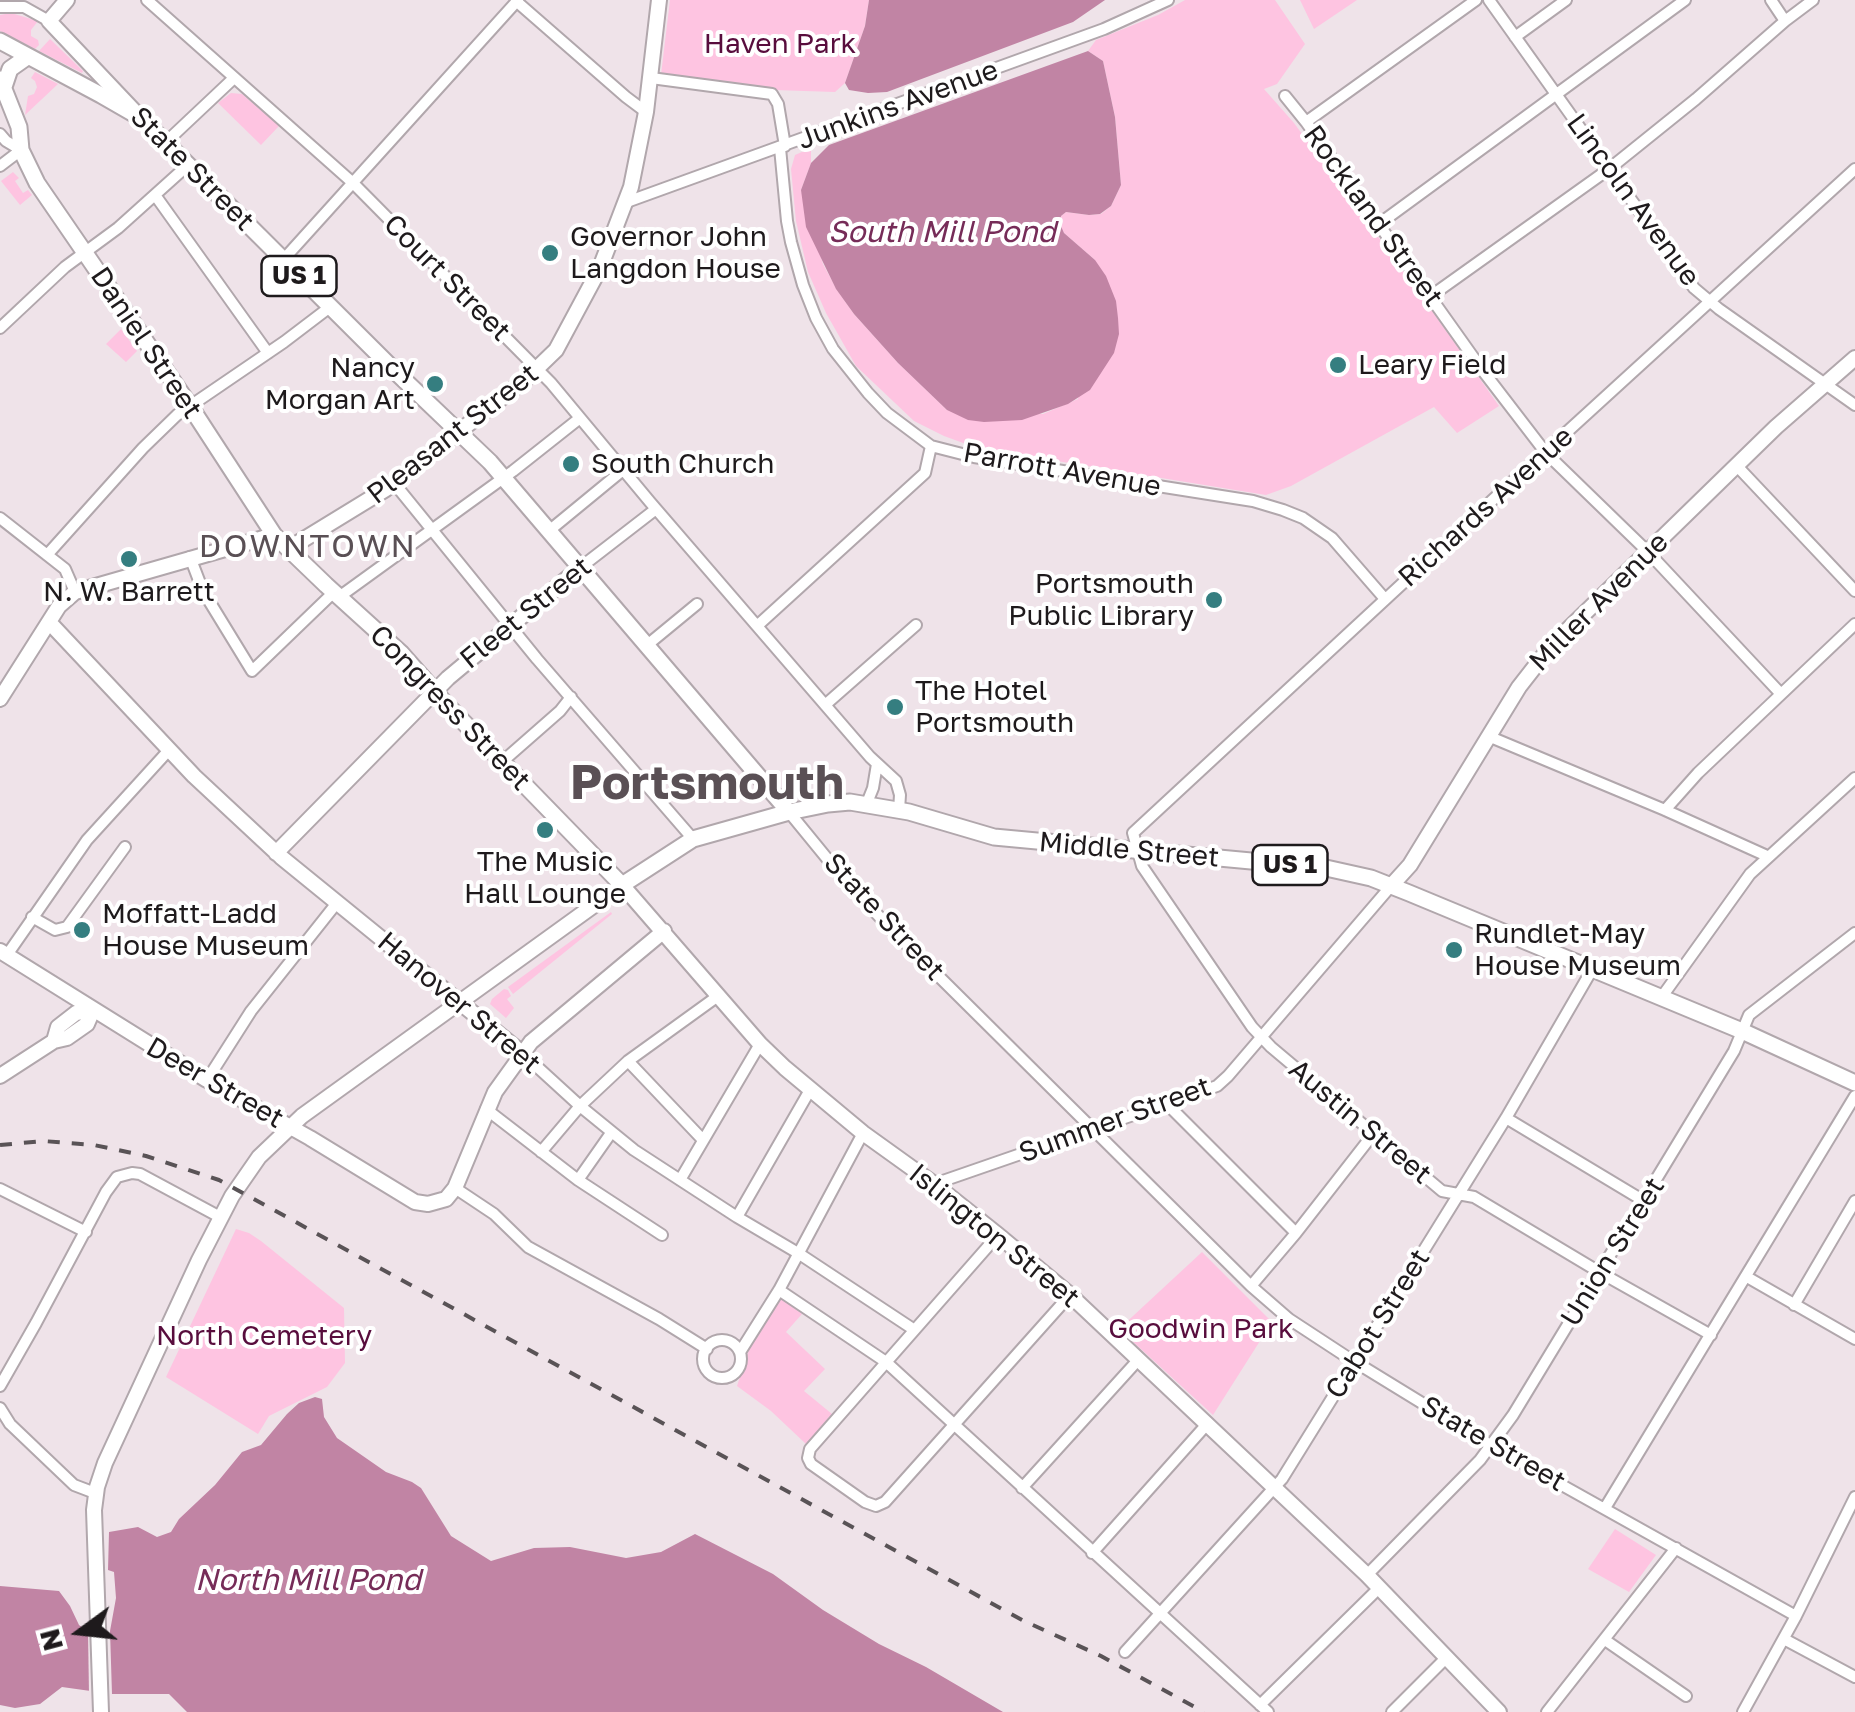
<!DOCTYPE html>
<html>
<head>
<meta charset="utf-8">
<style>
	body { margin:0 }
	#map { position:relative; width:1855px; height:1712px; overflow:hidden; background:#efe3e9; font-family:"Golos Text",sans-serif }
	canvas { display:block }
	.north { position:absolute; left:30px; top:1582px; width:100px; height:100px; -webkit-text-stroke:8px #fff; paint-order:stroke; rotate:255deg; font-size:28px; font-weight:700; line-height:40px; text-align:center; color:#1e1a1c }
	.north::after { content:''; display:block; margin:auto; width:35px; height:45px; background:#1e1a1c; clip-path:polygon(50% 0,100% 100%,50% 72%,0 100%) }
</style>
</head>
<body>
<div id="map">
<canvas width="1855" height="1712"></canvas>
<div class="north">N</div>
</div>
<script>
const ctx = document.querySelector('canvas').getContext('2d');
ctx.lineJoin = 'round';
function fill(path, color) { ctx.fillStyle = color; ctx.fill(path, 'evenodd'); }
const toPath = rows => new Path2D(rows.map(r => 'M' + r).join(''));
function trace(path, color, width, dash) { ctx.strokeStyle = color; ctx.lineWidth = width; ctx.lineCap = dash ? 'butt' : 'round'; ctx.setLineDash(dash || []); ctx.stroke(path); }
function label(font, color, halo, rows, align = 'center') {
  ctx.font = font + ' "Golos Text",sans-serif'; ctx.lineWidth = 8; ctx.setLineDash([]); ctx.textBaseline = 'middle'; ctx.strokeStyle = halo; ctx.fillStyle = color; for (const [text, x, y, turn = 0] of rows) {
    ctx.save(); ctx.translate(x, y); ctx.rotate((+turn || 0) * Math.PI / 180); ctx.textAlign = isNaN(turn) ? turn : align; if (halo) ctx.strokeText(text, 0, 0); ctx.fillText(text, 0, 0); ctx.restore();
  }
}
fill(toPath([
	[670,0,869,0,865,26,845,83,835,92,774,90,661,75],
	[1185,0,1275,0,1305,44,1277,84,1264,89,1294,123,1418,291,1499,406,1457,433,1434,407,1291,486,1266,495,977,448,944,436,914,421,856,366,826,313,808,272,796,221,791,169,795,155,811,148,811,163,801,190,823,264,837,290,854,314,898,363,947,410,1043,414,1078,399,1095,260,1064,233,1060,225,1061,216,1066,212,1089,215,1101,214,1111,206,1121,185,1115,117,1103,61,1088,51,1096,40,1158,15],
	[1300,0,1357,0,1314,29],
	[11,13,38,21,31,30,31,36,38,40,39,45,35,49,0,31,0,15],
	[50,39,83,71,82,73,39,51],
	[35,72,58,84,25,115,28,96,34,94,37,87,35,81,31,78],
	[231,93,242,94,279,126,261,145,218,103],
	[13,172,19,178,15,181,23,193,28,190,32,195,20,205,1,181],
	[121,329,137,351,126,362,106,344],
	[611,912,612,914,513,994,508,987],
	[504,989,508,990,511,996,507,999,514,1008,506,1018,490,1004,492,999],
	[236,1229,249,1233,261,1241,344,1308,345,1363,327,1387,269,1416,258,1434,166,1377],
	[1202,1252,1272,1322,1213,1415,1119,1329],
	[782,1298,802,1314,786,1332,825,1369,804,1391,832,1414,806,1444,771,1411,737,1386,751,1343],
	[1615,1529,1656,1555,1629,1592,1588,1569]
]), '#fec4e1');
fill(toPath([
	[869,0,1105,0,1073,22,887,92,868,93,849,90,845,83,865,26],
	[1088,51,1103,61,1115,117,1121,185,1111,206,1100,214,1089,215,1066,212,1061,216,1060,224,1064,233,1095,260,1106,276,1116,301,1118,318,1119,334,1114,353,1090,390,1068,404,1022,420,984,422,968,420,947,410,898,363,854,314,836,289,806,227,801,190,811,163,829,145],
	[315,1397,322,1399,324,1417,337,1438,386,1472,412,1482,421,1488,451,1536,491,1561,534,1548,570,1547,626,1558,661,1552,695,1534,773,1574,823,1610,879,1644,926,1667,1003,1712,187,1712,169,1694,112,1694,62,1687,40,1704,15,1708,0,1705,0,1586,59,1591,70,1606,79,1625,87,1631,110,1631,116,1598,114,1572,108,1570,109,1532,138,1527,157,1537,171,1532,179,1519,215,1485,242,1452,261,1445,287,1414,299,1403]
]), '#c184a4');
fill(toPath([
	[88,1631,110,1631,112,1695,89,1695]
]), '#efe3e9');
const street = toPath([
	[147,0,353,183,551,383,650,502,870,757,896,781,900,795,899,810],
	[1489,0,1694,288,1719,309,1855,405],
	[516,1,626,97,646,112],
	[0,7,24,7,49,21],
	[1785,21,1813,0],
	[1515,37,1566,0],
	[651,78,772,94,778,104,785,146],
	[1285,96,1306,122,1483,371,1546,453,1648,552,1781,694],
	[1306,122,1476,0],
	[0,134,6,141,21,150,0,166],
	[165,143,234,78],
	[780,148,787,221,791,242,803,285,816,318,833,349,868,393,887,413,931,446,974,457,1253,501,1283,510,1303,518,1332,538,1385,599],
	[155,195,268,353],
	[624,203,1104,29,1168,0],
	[1379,224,1685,0],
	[283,260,518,0],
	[1431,296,1609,169,1696,99,1785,21,1771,0],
	[0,328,65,267,118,228,188,165],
	[1736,465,1855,591],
	[394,483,537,659,693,839],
	[0,518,65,569,75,592],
	[550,530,623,470],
	[47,555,143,448,177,415,284,342,330,307],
	[190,557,203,591,252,671,334,592],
	[581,567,656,509],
	[339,597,513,471,580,418],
	[757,626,925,473,931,446],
	[646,646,697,604],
	[825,705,916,625],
	[1488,736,1665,810,1767,856],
	[503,761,560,711,571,697],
	[867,803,873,788,877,764],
	[1665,810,1698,773,1855,624],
	[789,812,843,878,890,928,1251,1286,1289,1319,1347,1357,1492,1446,1796,1616],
	[32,917,55,930,67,927,125,847],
	[7,955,87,840,169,750],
	[1661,998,1750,874,1855,778],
	[522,1053,580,1106,634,1150,737,1217,798,1253,913,1329],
	[628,1061,703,1140],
	[207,1080,251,1011,336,904],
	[1167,1104,1296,1233],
	[486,1109,578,1180,662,1235],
	[1506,1118,1644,1201],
	[541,1152,580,1106,628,1061,718,996],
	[578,1180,611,1133],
	[680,1180,760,1044],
	[934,1184,1217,1086,1228,1076,1391,886],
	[455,1188,494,1214,528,1247,659,1319,707,1349],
	[0,1189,86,1232],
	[737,1217,810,1090],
	[998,1235,810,1449,808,1458,811,1464,865,1502,876,1506,885,1502,1070,1295],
	[1747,1277,1855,1339],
	[1251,1286,1296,1233,1374,1133],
	[779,1290,886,1362,1268,1712],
	[1794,1305,1855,1201],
	[1711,1335,1601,1273,1474,1197,1442,1191,1271,1047,1252,1027,1142,866,1133,833,1511,483,1855,169],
	'703 1359a19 19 0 1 1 38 0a19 19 0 1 1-38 0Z',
	[740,1352,779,1290,863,1133],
	[0,1386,36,1323,106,1192,117,1177,132,1173,140,1174,220,1217],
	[0,1408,10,1424,74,1485,95,1493],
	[1022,1488,1139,1359],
	[1605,1508,1855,1096],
	[1092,1553,1208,1423],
	[1367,1575,1480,1460,1513,1415,1734,1051,1749,1015,1855,933],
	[1784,1639,1855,1677],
	[1605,1640,1686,1696],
	[1125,1652,1282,1479,1506,1118,1593,968],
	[1260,1705,1379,1588],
	[1392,1712,1446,1658],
	[1547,1712,1676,1548],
	[1743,1712,1796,1616,1855,1497]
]);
const secondary = toPath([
	[67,0,49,21,136,113],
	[288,549,386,489,527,378,556,350,600,268,631,187,646,112,659,0],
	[49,622,194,776,281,857,522,1053],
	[0,699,59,606,75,592,274,535],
	[276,853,448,678,581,567],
	[1391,886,1410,865,1519,687,1551,646,1776,427,1855,358],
	[0,951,207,1080,310,1138,415,1202,428,1204,446,1199,455,1188,495,1092,531,1042,664,931],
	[54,1041,58,1027,76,1013,93,1010],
	[0,1076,54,1041,67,1038,87,1024,93,1010],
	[101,1712,94,1510,97,1487,105,1463,199,1260,232,1196,259,1157,302,1116,622,885,760,1044,785,1068,863,1133,934,1184,998,1235,1070,1295,1367,1575,1499,1712]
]);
const primary = toPath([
	[0,41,101,95,141,118,400,376,490,462,789,812],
	[0,79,19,127,21,150,37,183,190,406,274,535,326,585,401,653,444,702,622,885,693,839,789,812,828,804,850,802,909,812,994,837,1326,868,1371,878,1409,893,1742,1031,1855,1083],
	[4,87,10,69,27,57]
]);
trace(street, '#b1a7ac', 14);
trace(secondary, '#b1a7ac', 18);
trace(primary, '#b1a7ac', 19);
trace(street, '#fff', 10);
trace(secondary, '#fff', 14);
trace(primary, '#fff', 15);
trace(toPath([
	[0,1145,43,1141,94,1145,146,1156,219,1180,1024,1621,1101,1656,1204,1712]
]), '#595356', 4, [12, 12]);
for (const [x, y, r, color] of [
	[550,253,10,"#357e80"],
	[1338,365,10,"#357e80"],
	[435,384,10,"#357e80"],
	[571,464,10,"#357e80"],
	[129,559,10,"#357e80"],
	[1214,600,10,"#357e80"],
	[895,707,10,"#357e80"],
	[545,830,10,"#357e80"],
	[82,930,10,"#357e80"],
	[1454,950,10,"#357e80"]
]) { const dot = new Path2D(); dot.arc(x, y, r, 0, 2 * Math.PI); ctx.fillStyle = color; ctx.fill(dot); trace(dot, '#fff', 4); }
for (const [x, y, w] of [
	[299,276,75],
	[1290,865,75]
]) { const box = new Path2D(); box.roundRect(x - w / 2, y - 20, w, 40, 8); ctx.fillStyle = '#fff'; ctx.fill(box); trace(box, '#1e1a1c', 2.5); }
label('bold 25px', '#1e1a1c', null, [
	["US 1",299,276],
	["US 1",1290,865]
]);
label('28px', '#580d3d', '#fff', [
	["Haven Park",780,44],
	["Goodwin Park",1201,1329],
	["North Cemetery",264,1336]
]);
label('28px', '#1e1a1c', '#fff', [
	["Junkins Avenue",898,105,-20],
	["State Street",192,169,45],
	["Lincoln Avenue",1633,200,54],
	["Rockland Street",1373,216,54],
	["Court Street",447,278,45],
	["Daniel Street",146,343,56],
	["Pleasant Street",453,434,-38],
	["Parrott Avenue",1062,470,10],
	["Richards Avenue",1486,507,-42],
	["Miller Avenue",1599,602,-45],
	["Fleet Street",526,613,-39],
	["Congress Street",450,708,46],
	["Middle Street",1129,850,5],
	["State Street",884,917,47],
	["Hanover Street",459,1003,40],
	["Deer Street",215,1083,30],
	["Summer Street",1115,1120,-20],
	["Austin Street",1360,1122,40],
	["Islington Street",994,1236,39],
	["Union Street",1613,1252,-58],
	["Cabot Street",1378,1324,-58],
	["State Street",1493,1444,30]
]);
label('28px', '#1e1a1c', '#fff', [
	["Governor John",570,237],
	["Langdon House",570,269],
	["Leary Field",1358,365],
	["Nancy",415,368,"right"],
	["Morgan Art",415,400,"right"],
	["South Church",591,464],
	["Portsmouth",1194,584,"right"],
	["Public Library",1194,616,"right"],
	["N. W. Barrett",129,592,"center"],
	["The Hotel",915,691],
	["Portsmouth",915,723],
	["The Music",545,862,"center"],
	["Hall Lounge",545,894,"center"],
	["Moffatt-Ladd",102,914],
	["House Museum",102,946],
	["Rundlet-May",1474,934],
	["House Museum",1474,966]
], 'left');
label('italic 30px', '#762c58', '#fff', [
	["South Mill Pond",942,232],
	["North Mill Pond",308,1580]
]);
ctx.letterSpacing = '2.5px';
label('32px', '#5a5055', '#fff', [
	["DOWNTOWN",308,547]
]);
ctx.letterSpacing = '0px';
label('bold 48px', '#5a5055', '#fff', [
	["Portsmouth",707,784]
]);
</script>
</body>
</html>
